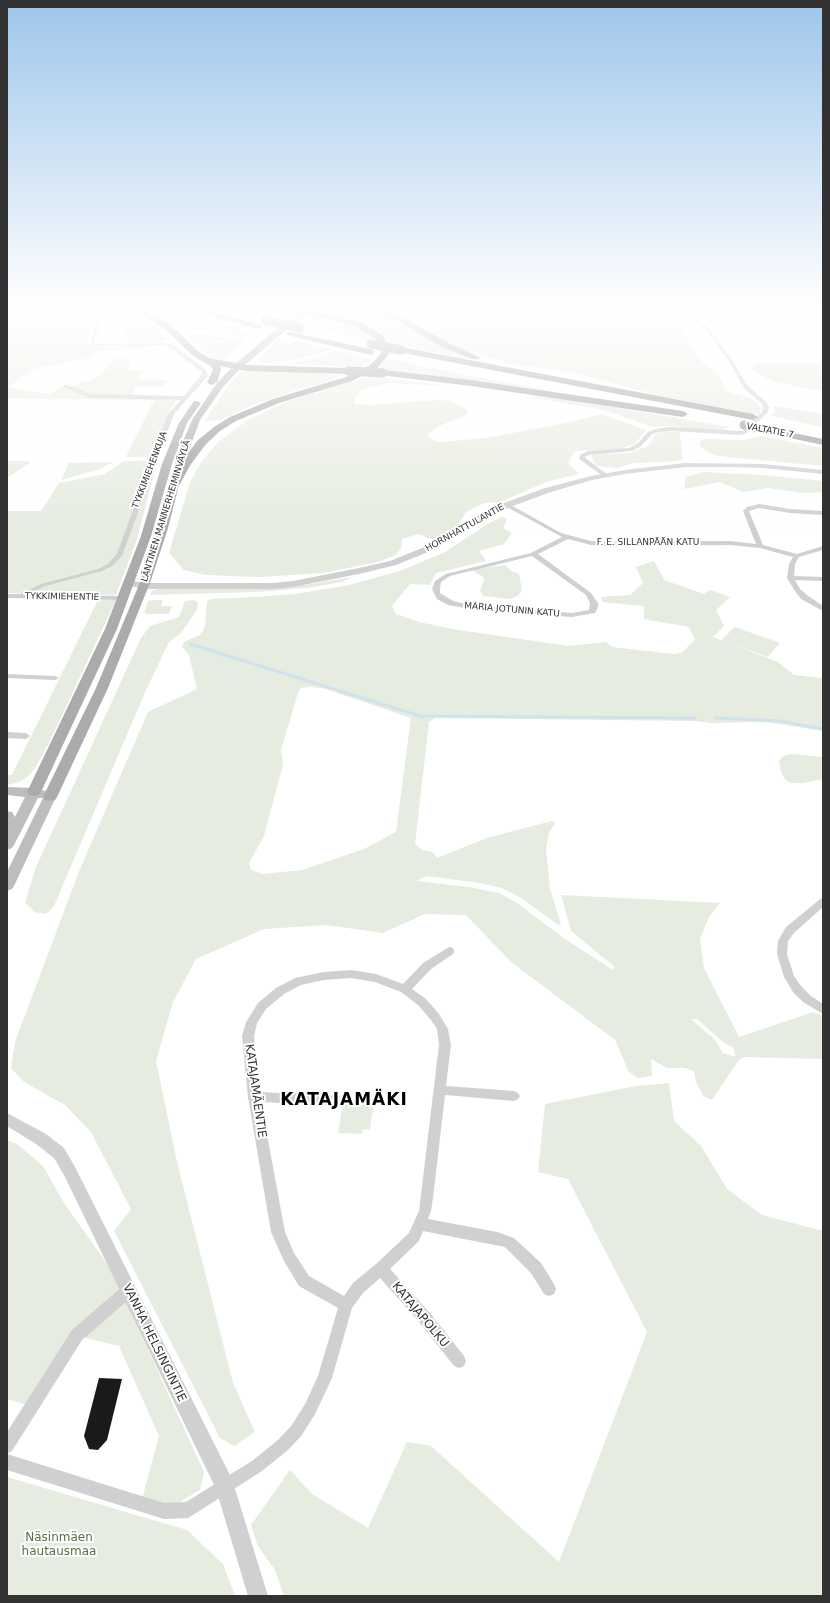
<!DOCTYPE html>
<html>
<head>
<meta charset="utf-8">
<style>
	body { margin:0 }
	#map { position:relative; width:830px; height:1603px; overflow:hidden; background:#fff; font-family:"DejaVu Sans",sans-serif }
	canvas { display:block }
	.frame { position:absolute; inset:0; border:8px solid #333; pointer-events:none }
</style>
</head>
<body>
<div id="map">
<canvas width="830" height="1603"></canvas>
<div class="frame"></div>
</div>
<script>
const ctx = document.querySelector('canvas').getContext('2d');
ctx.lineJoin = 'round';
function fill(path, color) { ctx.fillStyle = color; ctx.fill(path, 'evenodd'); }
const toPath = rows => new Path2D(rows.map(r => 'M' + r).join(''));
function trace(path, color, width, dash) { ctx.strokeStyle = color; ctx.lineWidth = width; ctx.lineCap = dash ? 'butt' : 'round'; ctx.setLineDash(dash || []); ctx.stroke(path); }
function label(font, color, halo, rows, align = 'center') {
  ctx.font = font + ' "DejaVu Sans",sans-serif'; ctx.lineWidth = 4; ctx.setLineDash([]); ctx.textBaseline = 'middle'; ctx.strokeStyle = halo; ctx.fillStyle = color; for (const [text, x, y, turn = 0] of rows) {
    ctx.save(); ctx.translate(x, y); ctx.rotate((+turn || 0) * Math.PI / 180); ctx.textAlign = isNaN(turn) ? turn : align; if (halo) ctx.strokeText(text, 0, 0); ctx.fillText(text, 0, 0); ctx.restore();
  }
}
fill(toPath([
	[91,306,116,306,129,309,151,320,158,330,167,338,163,342,131,343,124,329,138,326,137,321,129,317,106,321],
	[140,306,161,306,167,308,154,310,154,311,169,314,184,314,241,327,244,332,251,335,199,344,193,344,195,341,188,339,188,335,210,333,221,333,221,338,239,336,229,335,229,333,222,331,206,331,207,329,188,331,181,328,185,320,181,320,174,324,168,324],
	[229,306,273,306,287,309,287,310,274,317,261,315,260,313,265,310,247,311,244,309],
	[325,306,357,306,365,308,410,328,440,345,491,363,391,344,383,333,362,321,318,310],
	[494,306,643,306,679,326,703,363,718,373,726,391,753,399,761,408,759,415,665,397,571,372,511,364,462,350,447,343,420,325],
	[669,306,823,306,823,322,792,310,764,314,711,324],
	[311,315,337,320,357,328,372,337,376,342,298,324],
	[49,319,60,327,65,327,83,324,93,325,88,343,93,346,111,347,152,345,146,348,99,351,88,358,34,369,8,387,49,394,62,387,89,397,178,399,169,412,153,457,126,457,154,400,7,398,7,327,25,322],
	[243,339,246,339,223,361,210,357,195,346],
	[277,339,283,340,288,343,296,341,333,349,316,355,282,362,261,363,260,360,263,354],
	[334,351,344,352,371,360,371,362,365,366,359,367,288,364,318,357],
	[113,359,131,359,126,370,142,371,137,379,168,380,164,387,137,386,131,397,92,396,71,388,84,381,90,381,103,373],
	[388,359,466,375,563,393,479,381,373,370],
	[755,363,823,363,823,391,774,382,751,369],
	[254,370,342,375,318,385,311,385,252,405,223,419,204,422,231,382,241,373],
	[370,376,448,386,387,383,362,390,355,397,355,404,370,405,437,400,451,401,465,408,469,414,439,426,427,435,432,440,441,442,486,438,566,423,602,414,646,430,635,444,618,449,575,451,568,463,579,474,546,482,500,502,484,503,466,512,456,528,440,538,431,539,418,534,402,539,401,549,395,555,378,562,323,573,259,577,206,575,184,570,169,553,190,482,202,461,219,441,248,420,288,401],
	[536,395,590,403,730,427,722,430,703,430,672,426,653,427,604,410,534,398],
	[773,406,823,414,823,427,771,416,775,411],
	[663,432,678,432,680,434,683,459,679,461,635,463,616,468,597,466,593,460,591,455,629,453,648,446,655,435],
	[760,436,823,448,823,466,718,456,708,452,700,446,700,441,706,439,743,440],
	[158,460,136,542,116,595,7,593,7,511,41,511,59,483,105,474,124,461],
	[7,461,28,461,30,463,7,478],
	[113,462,100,469,61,480,69,463],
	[704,472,761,475,823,481,823,492,804,493,768,488,743,492,720,482,684,489,686,477],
	[502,517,507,519,503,528,512,533,504,544,479,551,486,561,436,573,430,585,410,584,392,606,396,614,419,622,452,629,568,646,606,642,612,647,673,654,681,653,695,640,689,627,644,619,644,606,602,602,601,597,630,595,643,583,636,567,654,561,664,580,704,594,710,590,730,597,716,610,724,626,713,637,778,662,794,675,820,678,823,676,823,731,766,722,712,723,695,721,435,718,429,722,415,844,422,850,433,852,437,858,487,838,552,821,555,823,549,833,546,849,550,889,561,924,558,925,521,898,502,888,480,883,427,876,416,881,468,887,499,893,517,903,565,939,613,970,615,967,571,931,561,895,720,903,709,917,700,939,704,968,739,1037,813,1012,823,1016,823,1059,743,1057,738,1061,712,1100,703,1096,696,1081,694,1071,685,1068,667,1068,651,1059,652,1076,638,1078,629,1072,615,1040,511,962,466,915,425,914,383,933,326,925,264,929,196,959,173,1002,156,1061,177,1162,233,1383,255,1432,234,1446,220,1438,114,1231,131,1209,91,1132,65,1105,24,1082,11,1068,15,1042,80,869,148,712,197,689,189,655,182,647,184,642,200,635,205,626,207,602,210,599,257,597,295,594,349,585,400,571,445,552,491,522],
	[310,687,323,688,411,718,396,832,364,849,302,870,263,874,251,870,249,863,264,836,283,765,281,750,298,693,301,688],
	[691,1019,697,1019,723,1042,734,1048,735,1057,723,1053,715,1040],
	[505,565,512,571,519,574,522,590,518,596,509,599,483,596,480,591,484,580,483,577,473,571,474,569],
	[353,577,342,582,306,588,256,592,150,595,152,591,163,588,255,589,304,585],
	[98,600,116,600,48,745,35,768,27,777,19,782,7,785,7,775,12,775],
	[152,600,163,600,161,606,172,606,169,614,146,614,144,612,148,601],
	[193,600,198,602,197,610,180,634,169,642,146,690,54,906,46,914,35,912,25,903,36,867,141,638,150,626,179,617,185,601],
	[735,627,780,643,768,657,721,640],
	[792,754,823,757,823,779,803,783,790,783,785,779,781,772,779,761,783,756],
	[669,1083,674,1121,701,1146,727,1189,762,1215,823,1231,823,1596,284,1596,275,1570,258,1546,251,1525,290,1470,312,1494,368,1528,407,1442,431,1446,559,1562,647,1332,568,1179,538,1172,545,1104,636,1086],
	[343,1103,373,1105,370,1130,363,1129,362,1134,338,1133],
	[7,1140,17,1144,43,1166,64,1203,112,1271,204,1472,200,1490,164,1511,141,1503,159,1436,119,1346,77,1336,31,1406,7,1399],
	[7,1477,187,1530,223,1564,235,1596,7,1596]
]), '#e6ecdf');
trace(toPath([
	[190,644,420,716,695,718],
	[716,718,780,721,823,729]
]), '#cfe2ee', 3);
fill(toPath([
	[99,1378,122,1379,107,1440,98,1450,89,1449,84,1436]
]), '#1a1a1a');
fill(toPath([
	[661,306,667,306,707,325,733,361,747,385,766,402,769,407,768,412,745,434,740,435,672,431,660,432,652,434,641,446,632,451,589,455,584,457,608,475,603,476,579,459,580,455,588,451,629,448,637,444,648,432,660,428,672,427,743,431,762,412,763,407,762,404,743,387,729,361,703,327,661,306],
	[86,313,90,313,99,325,94,342,97,344,166,343,176,347,205,369,208,374,206,378,174,414,122,556,112,566,102,571,45,586,30,594,117,596,121,598,120,600,7,598,7,594,20,594,41,584,98,569,108,564,117,554,168,414,181,400,90,398,63,387,63,385,67,385,91,394,184,396,202,374,201,371,172,349,163,345,94,346,90,342,95,325,86,313],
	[505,504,509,504,561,533,591,541,607,542,730,541,756,544,743,511,747,507,759,504,790,509,823,511,823,515,790,513,759,508,749,511,763,545,797,554,823,546,823,550,799,557,795,564,794,576,823,577,823,581,795,580,800,589,807,595,823,606,823,611,801,599,795,591,787,578,789,564,793,557,760,548,730,545,607,546,591,545,568,539,538,554,591,593,598,603,598,607,595,613,572,617,470,609,448,605,437,599,432,589,435,581,446,574,531,553,562,537,505,506,505,504],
	[532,556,586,595,590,603,589,610,572,613,470,605,453,601,440,593,440,589,441,582,450,576,532,556],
	[7,674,55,676,59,678,55,680,7,678,7,674],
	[7,732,26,733,30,736,26,739,7,738,7,732],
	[823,898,823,907,794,933,788,941,787,954,794,976,801,986,811,996,823,1004,823,1014,803,1002,793,992,784,977,777,954,778,941,786,927,819,900,823,898],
	[449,947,453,948,454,951,453,954,431,969,412,989,426,999,439,1014,448,1029,451,1045,446,1086,514,1091,518,1093,520,1096,518,1099,514,1101,445,1095,433,1198,431,1211,428,1219,497,1232,514,1238,541,1263,554,1284,556,1289,554,1294,549,1296,544,1294,531,1273,505,1247,423,1231,419,1241,390,1269,430,1313,464,1356,466,1361,464,1366,459,1368,454,1366,420,1323,380,1278,363,1293,352,1308,332,1378,315,1414,302,1435,288,1450,262,1471,188,1518,164,1519,7,1470,7,1454,164,1503,186,1502,252,1461,278,1440,292,1425,305,1404,318,1376,338,1308,299,1286,284,1261,271,1232,248,1097,242,1036,246,1022,258,1003,276,988,295,978,324,972,351,970,376,974,403,984,423,963,449,947],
	[351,978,375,982,401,992,418,1005,431,1020,437,1029,439,1045,419,1211,409,1233,376,1264,353,1283,344,1296,309,1276,294,1253,285,1232,261,1102,339,1106,343,1105,345,1101,343,1097,339,1096,259,1092,254,1036,257,1023,266,1009,284,994,301,985,324,980,351,978],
	[128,1284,133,1286,135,1291,133,1296,82,1340,12,1451,7,1454,7,1432,72,1330,123,1286,128,1284]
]), '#d0d0d0');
fill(toPath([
	[685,463,763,464,823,470,823,474,763,468,732,467,685,467,625,474,592,480,551,492,510,507,476,523,438,548,396,565,359,574,293,587,273,589,143,589,127,585,126,583,130,580,143,583,273,583,293,581,359,568,390,561,432,544,470,519,504,503,545,488,591,476,625,470,685,463],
	[7,1113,46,1134,64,1148,75,1167,232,1479,268,1596,248,1596,216,1489,65,1177,54,1158,36,1144,7,1126,7,1113]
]), '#d0d0d0');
fill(toPath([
	[7,787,34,788,46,791,47,794,55,794,56,797,14,886,12,889,7,891,7,872,43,798,38,798,14,845,12,848,7,850,7,811,12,812,15,817,25,797,7,795,7,787]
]), '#bdbdbd');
fill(toPath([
	[313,306,321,306,285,331,240,369,223,387,200,420,186,458,168,528,151,580,108,688,57,797,55,800,50,801,45,800,43,797,96,688,141,580,158,528,176,458,192,420,217,383,234,365,279,327,313,306],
	[194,401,197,401,201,403,187,423,172,464,151,536,117,629,41,792,39,795,34,796,29,795,27,792,105,629,141,536,162,464,179,423,194,401]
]), '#ababab');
fill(toPath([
	[129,306,139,306,170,324,198,351,209,358,247,365,348,368,352,371,348,374,247,371,220,366,221,370,217,382,212,385,209,384,207,382,213,370,212,367,192,355,164,328,129,306],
	[172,306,186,306,261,325,262,327,258,329,172,306],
	[363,306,374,306,407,319,450,344,480,357,479,359,473,359,444,348,401,323,363,306],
	[319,312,322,312,360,322,375,330,382,335,389,346,390,351,387,357,376,369,352,381,279,403,236,421,220,431,206,444,191,464,178,487,170,487,169,485,182,461,198,440,214,427,230,417,273,399,346,377,370,365,379,356,382,351,381,346,376,339,354,326,319,316,319,312],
	[287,332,290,332,371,349,375,352,371,355,290,336,286,334,287,332],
	[401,347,753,414,758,417,753,420,398,352,397,350,398,348,401,347],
	[383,370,471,380,683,411,688,414,683,417,471,386,380,375,379,373,383,370],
	[755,425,823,439,823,445,752,430,750,428,755,425]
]), '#9a9a9a');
trace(toPath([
	[289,307,322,314],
	[265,320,300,328],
	[371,344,401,350],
	[348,371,383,373],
	[744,425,755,428]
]), '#9a9a9a', 9);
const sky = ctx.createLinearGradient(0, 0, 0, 531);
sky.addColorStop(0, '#9ec6ea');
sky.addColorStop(0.58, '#fff');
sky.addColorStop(1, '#ffffff00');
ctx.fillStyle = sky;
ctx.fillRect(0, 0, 830, 531);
label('9px', '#333', '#fff', [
	["VALTATIE 7",770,431,11],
	["TYKKIMIEHENKUJA",150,470,-69],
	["LÄNTINEN MANNERHEIMINVÄYLÄ",166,511,-73],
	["HORNHATTULANTIE",465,528,-29],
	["F. E. SILLANPÄÄN KATU",648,543],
	["TYKKIMIEHENTIE",62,597,1],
	["MARIA JOTUNIN KATU",512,610,5]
]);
label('12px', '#333', '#fff', [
	["KATAJAMÄENTIE",255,1091,82],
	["KATAJAPOLKU",420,1315,50],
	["VANHA HELSINGINTIE",154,1343,64]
]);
label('12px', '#56703f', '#fff', [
	["Näsinmäen",59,1538],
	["hautausmaa",59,1552]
]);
ctx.letterSpacing = '1px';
label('bold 17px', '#000', '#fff', [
	["KATAJAMÄKI",344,1101]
]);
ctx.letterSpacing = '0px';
</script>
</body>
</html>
